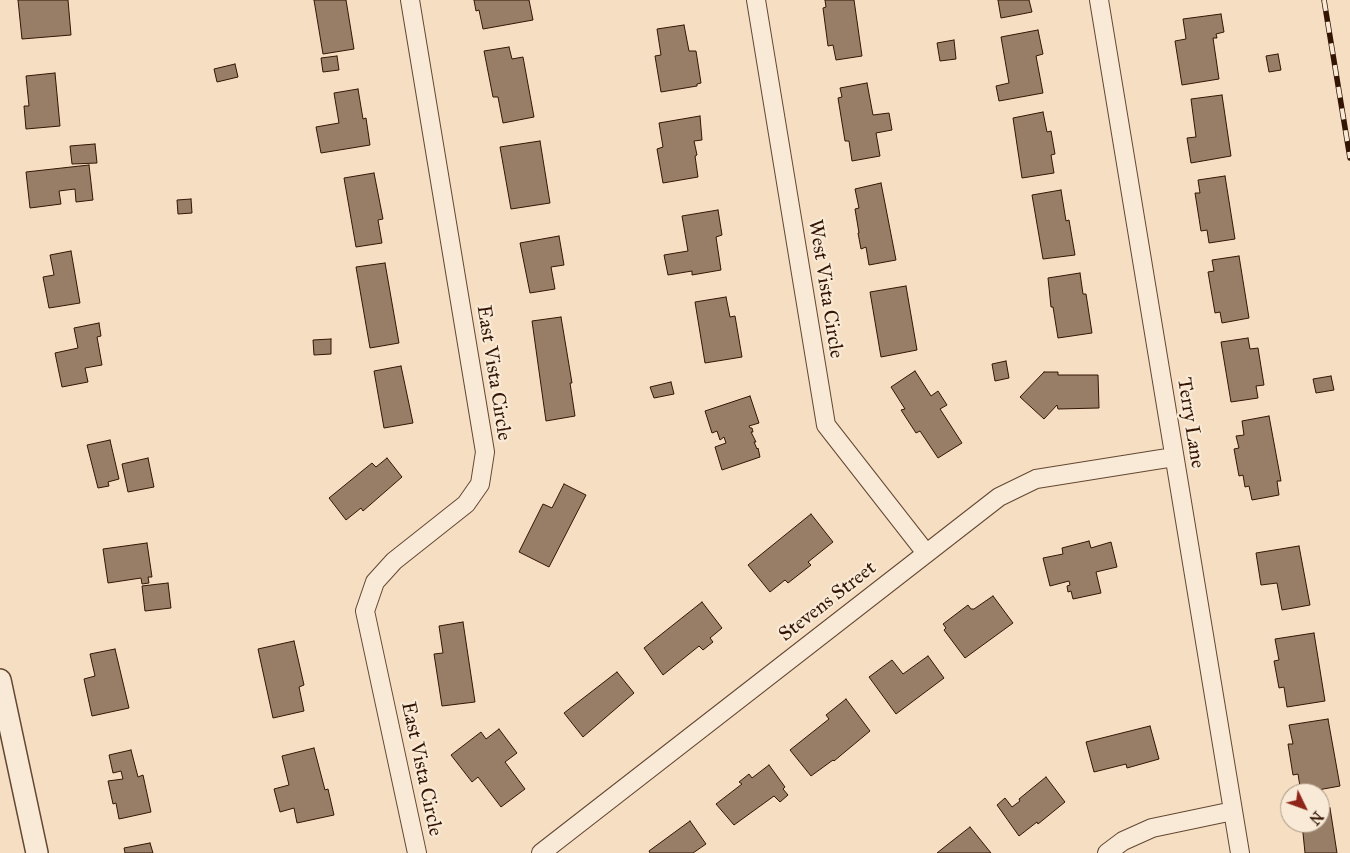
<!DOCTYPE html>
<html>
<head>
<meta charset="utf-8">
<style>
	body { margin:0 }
	#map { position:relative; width:1350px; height:853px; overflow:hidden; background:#f5dec1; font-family:"IM FELL Great Primer",serif }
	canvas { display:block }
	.north { position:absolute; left:1280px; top:783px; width:50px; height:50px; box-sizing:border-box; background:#f8ead7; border:1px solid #aa9583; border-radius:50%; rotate:132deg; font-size:14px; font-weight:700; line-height:20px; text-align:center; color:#341504 }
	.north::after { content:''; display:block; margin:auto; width:18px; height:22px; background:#8f2418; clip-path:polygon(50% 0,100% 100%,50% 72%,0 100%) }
</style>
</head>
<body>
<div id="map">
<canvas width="1350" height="853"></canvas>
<div class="north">N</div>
</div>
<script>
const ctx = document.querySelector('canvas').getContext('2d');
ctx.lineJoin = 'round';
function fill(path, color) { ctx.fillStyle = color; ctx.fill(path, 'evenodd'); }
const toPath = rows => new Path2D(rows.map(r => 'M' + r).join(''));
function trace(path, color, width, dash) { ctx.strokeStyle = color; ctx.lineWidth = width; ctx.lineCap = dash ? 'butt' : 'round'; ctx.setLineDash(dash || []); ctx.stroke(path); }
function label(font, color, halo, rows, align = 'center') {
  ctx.font = font + ' "IM FELL Great Primer",serif'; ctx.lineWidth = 4.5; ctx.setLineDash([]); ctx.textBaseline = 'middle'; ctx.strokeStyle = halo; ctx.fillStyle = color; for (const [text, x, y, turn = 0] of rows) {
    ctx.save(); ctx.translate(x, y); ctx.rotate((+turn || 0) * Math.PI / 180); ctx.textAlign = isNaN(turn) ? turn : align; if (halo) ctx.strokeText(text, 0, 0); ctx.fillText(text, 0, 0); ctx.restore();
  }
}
const building = toPath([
	[18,0,68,0,71,35,22,39,18,0],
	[314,0,346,0,354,49,323,54,314,0],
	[474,0,529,0,533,20,483,29,479,10,476,11,474,0],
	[825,0,854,0,862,56,836,60,833,45,828,46,823,8,826,7,825,0],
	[998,0,1029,0,1032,12,1001,18,998,0],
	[1221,14,1224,32,1216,34,1217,38,1213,38,1219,79,1182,85,1175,41,1186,39,1183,19,1221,14],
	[684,25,689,51,696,51,701,83,697,84,697,86,661,92,655,56,661,55,657,29,684,25],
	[1038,30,1043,54,1036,56,1043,93,999,101,996,86,1009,83,1001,37,1038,30],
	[954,40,956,59,940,61,937,43,954,40],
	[509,47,512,59,523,57,534,117,503,123,498,97,493,97,484,51,509,47],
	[1278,54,1281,70,1269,72,1266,56,1278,54],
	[337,56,339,70,323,72,321,58,337,56],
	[235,64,238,77,217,82,214,69,235,64],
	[55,73,60,126,26,129,24,106,29,106,26,76,55,73],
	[867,83,873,115,889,113,892,130,876,133,880,156,852,161,849,141,845,141,838,98,842,97,840,88,867,83],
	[358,89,363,119,366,118,370,145,321,153,316,127,339,123,334,93,358,89],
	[1222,95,1231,156,1191,163,1187,138,1196,137,1191,99,1222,95],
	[1043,112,1047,132,1051,131,1055,154,1051,155,1054,173,1022,178,1013,118,1043,112],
	[700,116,702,140,694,141,697,155,695,156,698,177,663,183,657,149,663,147,659,123,700,116],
	[540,141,550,203,511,209,500,147,540,141],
	[95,144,97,163,72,164,70,146,95,144],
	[89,165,93,200,76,202,75,189,59,191,61,204,30,208,26,172,89,165],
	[374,173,383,219,378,220,382,243,356,247,344,178,374,173],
	[1225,176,1235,239,1209,243,1207,230,1201,231,1195,193,1200,193,1198,180,1225,176],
	[881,183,896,260,869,265,866,247,861,249,858,233,859,233,855,209,859,208,855,189,881,183],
	[1061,190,1066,221,1069,220,1075,255,1043,259,1032,195,1061,190],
	[191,199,192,213,178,214,177,200,191,199],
	[718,210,722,235,716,237,721,270,692,275,692,271,668,275,664,255,688,251,682,216,718,210],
	[559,236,564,265,551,267,555,289,530,293,520,243,559,236],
	[71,251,80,303,49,308,43,277,54,275,50,255,71,251],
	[1239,256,1249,318,1222,323,1220,312,1215,313,1208,272,1214,271,1212,260,1239,256],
	[385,263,399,343,370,348,356,267,385,263],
	[1080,273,1083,294,1086,294,1092,333,1058,338,1053,307,1051,307,1048,278,1080,273],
	[906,286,917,350,881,357,870,292,906,286],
	[726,297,730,317,735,316,742,357,705,363,695,302,726,297],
	[561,317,572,383,570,383,575,416,546,421,532,321,561,317],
	[99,323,101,336,97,337,102,365,85,368,88,382,62,387,55,353,78,348,74,328,99,323],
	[1248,338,1250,349,1258,348,1264,385,1256,386,1258,398,1231,402,1221,342,1248,338],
	[331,339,331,354,314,355,313,340,331,339],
	[1006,361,1009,378,995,381,992,364,1006,361],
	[401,366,413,423,384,428,374,371,401,366],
	[915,371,931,396,938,391,947,405,940,409,962,443,938,458,920,431,916,433,901,410,905,409,891,387,915,371],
	[1044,372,1058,372,1058,375,1098,375,1099,408,1058,409,1057,405,1044,419,1020,397,1044,372],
	[1331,376,1334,390,1316,393,1313,379,1331,376],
	[671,382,674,394,654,398,650,387,671,382],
	[750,396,759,423,749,426,750,428,752,428,753,432,751,432,756,442,754,442,757,449,758,448,760,457,722,470,715,447,726,443,724,437,720,440,717,431,712,433,705,411,750,396],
	[1269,416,1281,481,1277,481,1279,495,1252,500,1249,486,1245,487,1243,475,1239,476,1234,449,1239,448,1236,436,1244,435,1242,421,1269,416],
	[110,440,119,479,108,482,109,486,98,488,87,445,110,440],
	[148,458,154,487,128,492,122,464,148,458],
	[387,458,402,477,363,511,361,508,346,520,329,498,372,463,376,467,387,458],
	[564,484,586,495,549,567,519,552,543,504,552,508,564,484],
	[811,514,833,542,808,562,811,565,788,583,785,580,770,592,748,565,811,514],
	[1089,541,1091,548,1111,542,1117,567,1096,572,1101,593,1073,599,1071,591,1068,592,1067,586,1070,585,1069,581,1050,586,1043,558,1063,554,1062,548,1089,541],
	[147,543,152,577,148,577,149,583,142,584,141,578,108,583,103,549,147,543],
	[1299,546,1310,605,1282,610,1277,583,1261,585,1256,553,1299,546],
	[168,583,171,608,145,611,142,586,168,583],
	[993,596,1013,623,965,658,944,630,946,628,943,624,968,605,971,609,974,609,993,596],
	[702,602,722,628,710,638,713,642,703,650,699,646,663,675,644,648,702,602],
	[463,622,475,702,442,706,434,654,443,653,439,626,463,622],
	[1314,633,1325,701,1287,707,1284,687,1279,688,1274,661,1279,660,1275,639,1314,633],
	[294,641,304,685,299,687,304,711,273,718,258,649,294,641],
	[115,649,129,708,92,716,84,679,95,676,90,654,115,649],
	[928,656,944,678,896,714,869,677,892,660,903,674,928,656],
	[617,672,634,693,583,737,564,713,617,672],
	[846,699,870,731,834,761,833,760,811,776,790,750,829,719,826,715,846,699],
	[1328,719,1340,786,1301,793,1298,774,1293,775,1292,769,1288,744,1293,744,1289,725,1328,719],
	[1150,726,1159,759,1127,768,1126,764,1094,772,1086,742,1150,726],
	[499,729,517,753,505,762,525,789,501,807,478,777,472,782,451,755,481,732,486,739,499,729],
	[314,748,325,790,328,789,334,815,297,823,294,808,280,812,274,789,289,785,282,756,314,748],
	[131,750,138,777,143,775,151,812,119,819,116,803,113,804,108,781,123,779,121,771,113,773,109,755,131,750],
	[769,765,785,787,783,789,788,795,780,802,774,796,734,825,716,804,742,784,739,782,749,774,752,778,769,765],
	[1046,777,1065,802,1038,824,1037,822,1019,836,997,805,1005,798,1012,807,1020,801,1019,799,1046,777],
	[1330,808,1337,853,1305,853,1302,823,1320,823,1320,809,1330,808],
	[690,821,706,844,693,853,650,853,649,851,690,821],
	[970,827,991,853,937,853,947,845,970,827],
	[150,843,153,853,125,853,124,848,150,843]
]);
fill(building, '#987e66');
trace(building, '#341504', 1);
const minor = toPath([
	[410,0,485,452,480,484,466,504,394,561,375,582,365,611,417,853],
	[756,0,826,425,926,553],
	[1099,0,1240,853],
	[541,853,999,497,1036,479,1174,457],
	[1107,853,1123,841,1152,828,1233,811]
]);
const tertiary = toPath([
	[0,680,37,853]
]);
trace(minor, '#644733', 20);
trace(tertiary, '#644733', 24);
trace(minor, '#f8ead7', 18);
trace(tertiary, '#f8ead7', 21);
const rail = toPath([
	[1324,0,1350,158]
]);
trace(rail, '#341504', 5.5);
trace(rail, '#f8ead7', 4, [11]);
label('20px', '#341504', '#f8ead7', [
	["West Vista Circle",825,289,81],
	["East Vista Circle",493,373,81],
	["Terry Lane",1190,423,81],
	["Stevens Street",828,602,-38],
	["East Vista Circle",421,769,78]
]);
</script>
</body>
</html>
